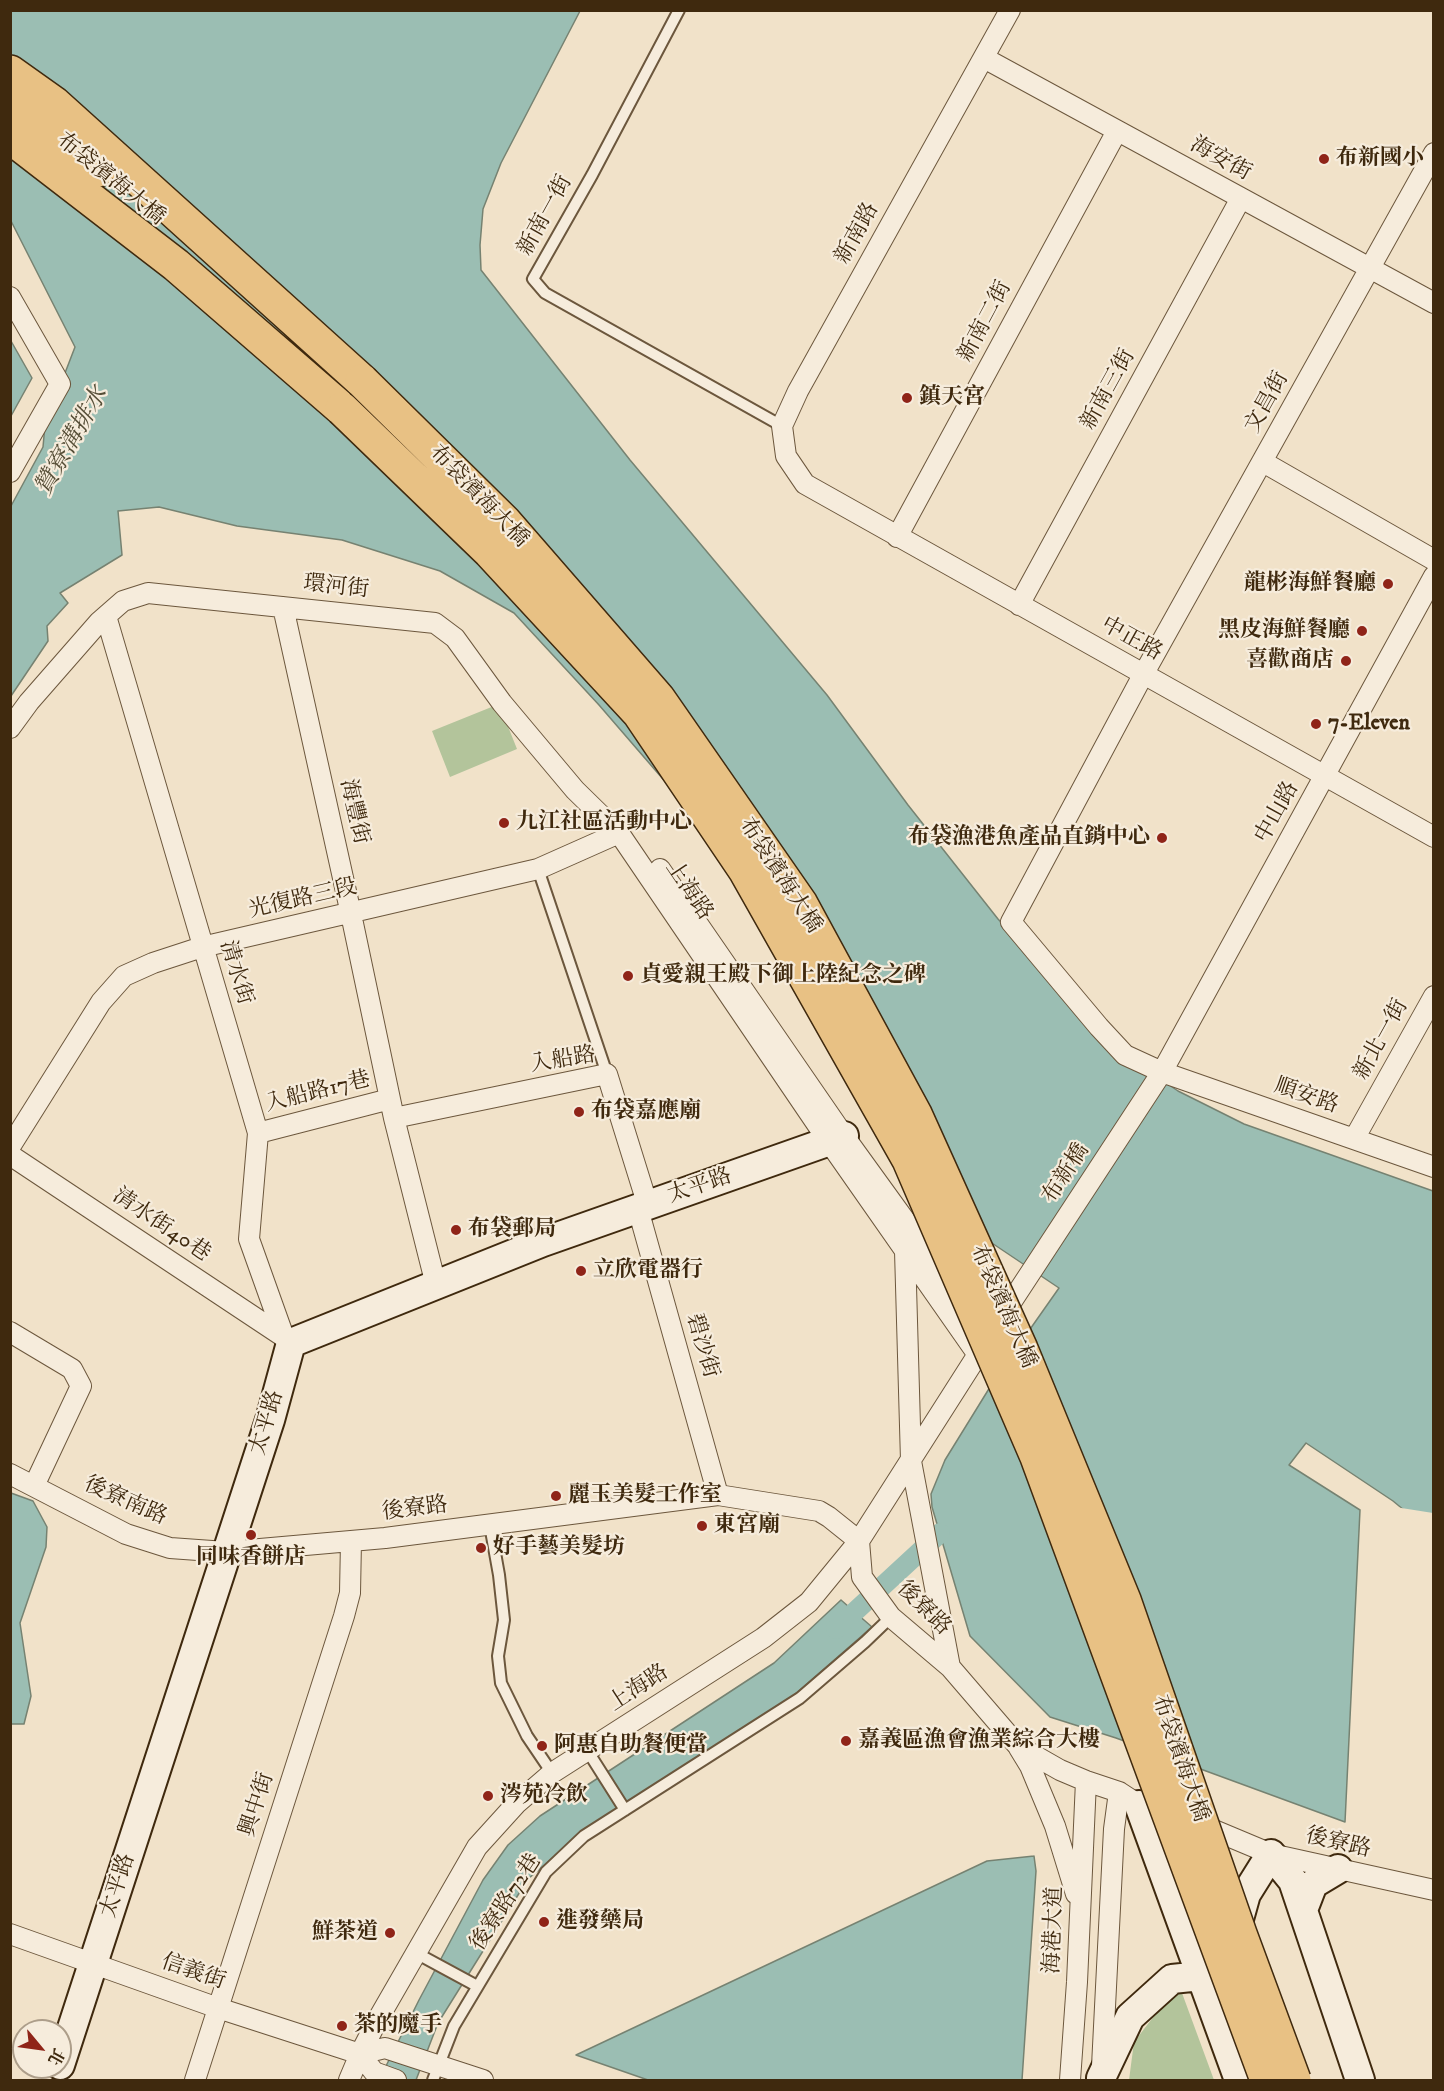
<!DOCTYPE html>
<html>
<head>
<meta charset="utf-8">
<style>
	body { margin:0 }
	#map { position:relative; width:1444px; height:2091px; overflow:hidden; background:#f1e2c9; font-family:"IM FELL DW Pica","Noto Serif TC",serif }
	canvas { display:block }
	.frame { position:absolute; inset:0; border:12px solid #3f290e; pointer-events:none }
	.north { position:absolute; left:12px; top:2019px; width:60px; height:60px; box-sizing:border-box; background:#f6ecdc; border:2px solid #ad9e8a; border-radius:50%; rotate:119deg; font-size:16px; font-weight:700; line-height:24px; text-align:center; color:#3f290e }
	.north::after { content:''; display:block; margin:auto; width:21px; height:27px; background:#8f2418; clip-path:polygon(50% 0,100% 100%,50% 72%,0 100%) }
</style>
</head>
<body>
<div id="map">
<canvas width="1444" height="2091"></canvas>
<div class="frame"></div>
<div class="north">北</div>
</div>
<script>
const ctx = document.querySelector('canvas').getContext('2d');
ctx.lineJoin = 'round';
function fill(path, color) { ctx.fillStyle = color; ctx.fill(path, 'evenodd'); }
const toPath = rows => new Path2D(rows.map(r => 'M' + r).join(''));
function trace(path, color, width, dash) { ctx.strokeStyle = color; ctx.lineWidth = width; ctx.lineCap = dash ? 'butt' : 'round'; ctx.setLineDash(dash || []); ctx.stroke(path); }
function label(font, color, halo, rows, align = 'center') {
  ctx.font = font + ' "IM FELL DW Pica","Noto Serif TC",serif'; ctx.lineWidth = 4.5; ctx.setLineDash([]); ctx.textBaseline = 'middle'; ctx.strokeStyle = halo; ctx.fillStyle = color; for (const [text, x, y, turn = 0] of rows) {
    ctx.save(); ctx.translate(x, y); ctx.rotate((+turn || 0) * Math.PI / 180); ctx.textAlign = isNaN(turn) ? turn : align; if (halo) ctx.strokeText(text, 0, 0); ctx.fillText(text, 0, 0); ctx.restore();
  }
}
fill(toPath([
	[499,704,517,749,450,777,432,731],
	[1182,1993,1214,2080,1129,2080,1134,2042,1168,1998]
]), '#b3c49b');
const water = toPath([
	[11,11,580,11,501,163,483,209,480,245,481,270,630,460,827,695,908,805,998,919,1125,1055,1178,1091,1244,1124,1433,1191,1433,1534,1393,1501,1306,1443,1289,1465,1360,1510,1345,1822,1116,1738,1050,1717,970,1636,932,1507,931,1494,945,1460,995,1379,1059,1288,956,1219,700,822,599,705,514,613,440,571,342,540,237,526,159,507,118,511,122,555,60,593,68,603,47,626,48,641,11,696,11,506,43,447,45,425,75,347,11,221,11,11],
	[11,341,32,378,11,416,10,416,11,341],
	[11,1493,33,1501,47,1527,46,1547,20,1623,31,1696,24,1724,11,1724,11,1493],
	[841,1600,872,1627,793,1696,591,1825,528,1879,438,2023,416,2080,379,2080,419,2000,483,1880,508,1845,540,1816,774,1663,841,1600],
	[1034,1856,1036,1871,1022,2080,648,2080,576,2055,987,1861,1034,1856]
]);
fill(water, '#9bbeb3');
trace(water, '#768271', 1.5);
fill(toPath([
	[1395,1507,1433,1513,1434,1537,1432,1536]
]), '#f1e2c9');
trace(toPath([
	[836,1629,940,1533]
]), '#9bbeb3', 20);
const lane = toPath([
	[679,10,592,175,533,279,545,293,782,426],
	[538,869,607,1074],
	[490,1525,499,1575,504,1620,498,1656,501,1683,527,1736,552,1773],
	[587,1750,625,1810],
	[416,1953,477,1986],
	[433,2080,454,2026,546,1872,584,1836,800,1698,865,1642,891,1617]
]);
const street = toPath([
	[1010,10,798,391,782,426,786,456,805,484,1434,837],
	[984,58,1434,303],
	[1434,153,1143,675,1011,922,1099,1027,1125,1055,1162,1072,1434,1167],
	[10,297,60,384,10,472],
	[1263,462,1434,560],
	[897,537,1117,131],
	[1019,605,1241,198],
	[283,607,351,914,394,1118,436,1285],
	[106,616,258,1133,249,1239,284,1337],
	[10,728,29,702,99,622,123,601,148,593,435,623,455,638,502,703,575,790,619,833,829,1142,978,1355],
	[660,869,844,1136,917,1237,952,1294],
	[394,1118,607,1074,648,1206],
	[258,1133,390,1099],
	[1354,1139,1434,996],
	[10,1147,101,1002,124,976,153,963,202,947,538,869,619,833],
	[10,1155,284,1337],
	[638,1209,718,1495],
	[905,1251,911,1461,950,1667],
	[10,1332,72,1369,81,1386,34,1486],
	[10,1474,126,1534,170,1548,226,1552,385,1538,718,1495,819,1511,829,1517,859,1541,862,1577,891,1617,950,1667,1018,1746,1060,1770,1086,1781,1119,1792,1139,1805,1149,1808],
	[1019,1748,1030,1766,1055,1826,1076,1894],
	[1197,1823,1271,1854,1434,1890],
	[10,1934,218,2008,360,2054],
	[360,2054,385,2048,483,2080],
	[360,2054,374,2072,396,2080],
	[1102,2066,1114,1829,1119,1792],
	[195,2080,344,1616,350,1593,351,1541],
	[349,2080,360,2054,378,2019,477,1847,516,1804,552,1773,763,1638,809,1602,859,1541,1012,1301,1162,1072,1434,576],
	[1070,2080,1077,1982,1086,1781]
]);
const secondary = toPath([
	[1139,1805,1239,2080],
	[1303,1910,1313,1884,1338,1869],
	[1219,2025,1220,1987,1246,1894,1271,1854,1293,1881,1360,2080],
	[60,2065,270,1420,291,1343,543,1242,844,1136],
	[1101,2078,1130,2017,1172,1979,1201,1976]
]);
const highway = toPath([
	[10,72,55,104,362,381],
	[10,104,47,129,98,170],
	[10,137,176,265,342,409]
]);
trace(lane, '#6c573d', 14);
trace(street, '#6c573d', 22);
trace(secondary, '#3f290e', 32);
trace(highway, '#3f290e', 36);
trace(lane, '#f6ecdc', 10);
trace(street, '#f6ecdc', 20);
trace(secondary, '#f6ecdc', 28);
trace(highway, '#e8c184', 33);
const highwayBridge = toPath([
	[362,381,505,522,658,698,801,904,915,1114,1021,1349,1124,1600,1240,1934,1294,2080],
	[342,409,490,552,639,713,745,870,909,1160,1037,1457,1267,2080]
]);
trace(highwayBridge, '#3f290e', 36, []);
trace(highwayBridge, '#e8c184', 33);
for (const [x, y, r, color] of [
	[1324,159,6,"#8f2418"],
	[907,398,6,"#8f2418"],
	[1388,584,6,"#8f2418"],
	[1362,631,6,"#8f2418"],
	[1346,661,6,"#8f2418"],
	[1316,724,6,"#8f2418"],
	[504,823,6,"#8f2418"],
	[1162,838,6,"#8f2418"],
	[628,976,6,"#8f2418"],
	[579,1112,6,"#8f2418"],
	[456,1230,6,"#8f2418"],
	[581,1271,6,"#8f2418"],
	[556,1496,6,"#8f2418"],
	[702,1526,6,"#8f2418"],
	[251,1535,6,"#8f2418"],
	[481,1548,6,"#8f2418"],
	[846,1741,6,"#8f2418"],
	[542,1746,6,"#8f2418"],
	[488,1796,6,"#8f2418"],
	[544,1922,6,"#8f2418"],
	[390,1933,6,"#8f2418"],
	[342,2026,6,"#8f2418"]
]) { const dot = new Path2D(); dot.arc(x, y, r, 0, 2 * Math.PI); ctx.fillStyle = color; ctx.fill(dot); trace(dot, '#f6ecdc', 2); }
label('bold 22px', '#3f290e', '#f6ecdc', [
	["布新國小",1336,159],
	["鎮天宮",919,398],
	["龍彬海鮮餐廳",1376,584,"right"],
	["黑皮海鮮餐廳",1350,631,"right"],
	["喜歡商店",1334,661,"right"],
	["7-Eleven",1328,724],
	["九江社區活動中心",516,823],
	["布袋漁港魚產品直銷中心",1150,838,"right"],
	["貞愛親王殿下御上陸紀念之碑",640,976],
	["布袋嘉應廟",591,1112],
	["布袋郵局",468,1230],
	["立欣電器行",593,1271],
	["麗玉美髮工作室",568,1496],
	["東宮廟",714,1526],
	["好手藝美髮坊",493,1548],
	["同味香餅店",251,1558,"center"],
	["嘉義區漁會漁業綜合大樓",858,1741],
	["阿惠自助餐便當",554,1746],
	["涔苑冷飲",500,1796],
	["進發藥局",556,1922],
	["鮮茶道",378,1933,"right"],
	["茶的魔手",354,2026]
], 'left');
label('22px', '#3f290e', '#f6ecdc', [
	["海安街",1220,160,29],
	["布袋濱海大橋",110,180,39],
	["新南一街",546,216,-61],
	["新南路",858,234,-61],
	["新南二街",986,322,-62],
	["新南三街",1109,390,-61],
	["文昌街",1268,403,-61],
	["布袋濱海大橋",478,497,46],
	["環河街",336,588,6],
	["中正路",1131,640,29],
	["海豐街",353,812,77],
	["中山路",1278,813,-61],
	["布袋濱海大橋",779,876,57],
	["上海路",688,891,56],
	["光復路三段",303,900,-13],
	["清水街",235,973,73],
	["新北一街",1382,1040,-61],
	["入船路",563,1061,-9],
	["入船路17巷",318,1093,-14],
	["順安路",1306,1097,19],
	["布新橋",1067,1174,-57],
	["太平路",700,1187,-19],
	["清水街40巷",161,1226,34],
	["布袋濱海大橋",1002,1307,66],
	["碧沙街",701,1346,74],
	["太平路",268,1423,-73],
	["後寮南路",125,1502,24],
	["後寮路",415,1510,-7],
	["後寮路",923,1609,45],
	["上海路",639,1689,-33],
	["布袋濱海大橋",1179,1759,71],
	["興中街",258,1805,-72],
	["後寮路",1338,1844,13],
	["太平路",119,1886,-72],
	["後寮路72巷",507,1903,-57],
	["海港大道",1055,1930,-88],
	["信義街",193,1973,19]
]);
label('italic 24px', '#564e37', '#f6ecdc', [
	["贊寮溝排水",73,442,-60]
]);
</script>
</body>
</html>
